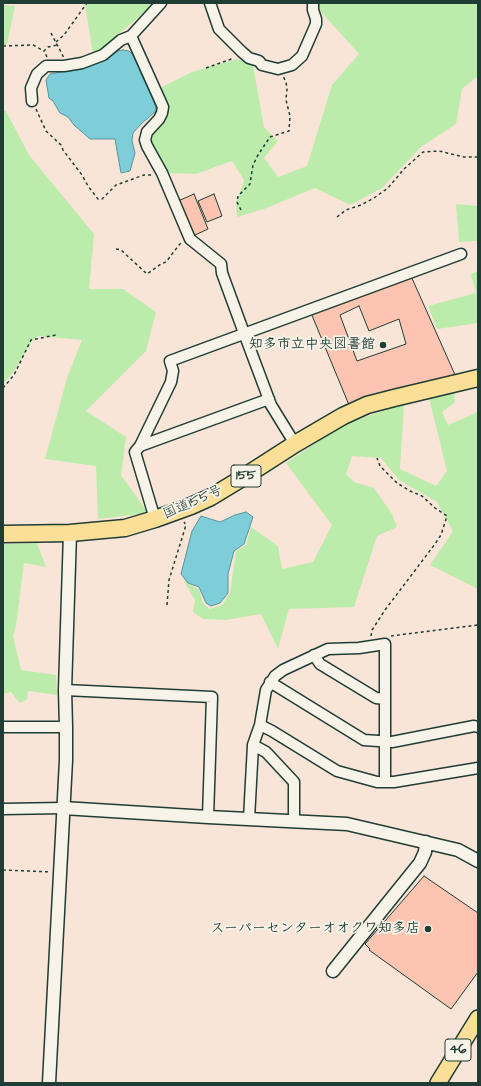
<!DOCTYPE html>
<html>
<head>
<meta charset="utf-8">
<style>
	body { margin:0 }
	#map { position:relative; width:481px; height:1086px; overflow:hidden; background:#f9e5d8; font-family:"Architects Daughter",sans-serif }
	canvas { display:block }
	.frame { position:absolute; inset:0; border:4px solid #1f3d34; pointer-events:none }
</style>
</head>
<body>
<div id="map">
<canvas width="481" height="1086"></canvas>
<div class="frame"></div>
</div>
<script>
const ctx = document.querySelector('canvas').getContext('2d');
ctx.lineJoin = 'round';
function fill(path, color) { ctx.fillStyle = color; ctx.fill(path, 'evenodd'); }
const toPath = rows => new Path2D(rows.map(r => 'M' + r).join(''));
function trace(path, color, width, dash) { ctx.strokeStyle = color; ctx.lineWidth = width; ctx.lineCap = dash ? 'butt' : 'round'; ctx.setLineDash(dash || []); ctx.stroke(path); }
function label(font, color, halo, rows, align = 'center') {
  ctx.font = font + ' "Architects Daughter","Klee One",sans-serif'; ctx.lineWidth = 3.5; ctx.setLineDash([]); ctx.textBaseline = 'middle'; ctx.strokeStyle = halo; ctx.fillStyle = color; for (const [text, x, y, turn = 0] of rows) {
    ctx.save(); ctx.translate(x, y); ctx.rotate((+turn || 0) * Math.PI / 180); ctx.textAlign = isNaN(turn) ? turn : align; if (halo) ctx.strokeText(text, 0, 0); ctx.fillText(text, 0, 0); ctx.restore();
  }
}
fill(toPath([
	[85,3,155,3,93,56],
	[316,3,478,3,478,76,462,89,456,124,421,147,382,188,350,205,315,188,264,209,237,217,236,204,244,180,232,161,196,174,167,173,153,149,151,136,166,116,167,106,160,88,192,72,237,59,253,66,264,127,278,141,264,158,278,177,307,166,332,85,359,54,315,5],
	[3,5,15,6,7,44,3,46],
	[3,111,6,111,29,155,94,234,89,289,123,289,156,312,146,351,86,411,126,437,121,475,148,513,98,519,96,466,45,459,67,378,82,340,38,336,32,341,14,371,3,384],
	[456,204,478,206,478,241,459,242],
	[478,271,478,323,437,329,428,306,476,293,471,274],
	[454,391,455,402,442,412,448,425,478,412,478,589,430,565,453,531,437,502,399,480,381,458,352,456,346,474,354,482,374,488,392,514,397,527,377,536,354,607,289,609,278,649,261,614,226,620,203,619,193,612,195,600,183,580,199,590,203,603,210,609,222,605,230,593,236,551,246,545,251,527,278,546,282,569,313,562,332,525,286,463,344,424,404,404,400,469,436,486,447,471,429,398],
	[37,543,46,567,24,563,16,626,13,636,21,670,56,675,57,695,28,691,27,699,20,703,11,692,3,694,3,552,4,544]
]), '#bcecab');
const water = toPath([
	[123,50,129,51,133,55,155,104,156,111,141,124,133,133,132,141,135,153,130,171,121,173,115,139,90,139,74,125,68,117,60,113,53,101,49,98,46,80,50,74,83,68,117,51,123,50],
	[246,512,253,517,244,544,234,551,228,574,228,593,220,603,211,606,206,603,199,587,188,583,181,574,192,531,201,516,220,522,235,515,246,512]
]);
fill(water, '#7eced9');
trace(water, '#589497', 1);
const building = toPath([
	[194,194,208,229,193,236,178,201,194,194],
	[214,194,222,216,207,222,198,201,214,194],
	[411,276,456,377,349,405,311,313,411,276],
	[359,306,369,331,399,319,406,344,357,361,340,315,359,306],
	[424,876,478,913,478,972,451,1009,369,950,370,949,365,944,424,876]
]);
fill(building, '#fdc4b2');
trace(building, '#1f3d34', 1);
const minor = toPath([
	[210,3,219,29,242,52,249,58,259,61,262,65,278,69,292,65,302,56,316,24,316,19,313,10,313,3],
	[131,36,163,107,162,113,159,119,147,132,145,140,147,146,162,173,190,239,221,264,222,273,244,333,271,405,295,444],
	[32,101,31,88,37,74,46,66,64,66,82,63,103,55,121,40,131,36,161,3],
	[140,446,269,399],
	[155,519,135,452,140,446,171,382,173,371,170,361,461,254],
	[314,655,320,664,376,698,385,699],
	[270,682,364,740,392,742,474,726,478,727],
	[65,690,212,697,208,817],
	[260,725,272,731,337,771,377,782,394,782,478,768],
	[3,727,66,727],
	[253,745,266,752,294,782,294,822],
	[3,809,63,808],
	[249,819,253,745,260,725,266,690,275,676,283,670,328,649,359,648,385,644,385,782]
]);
const tertiary = toPath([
	[63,808,208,817,347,824,458,850,478,861],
	[333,971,420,863,425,852,426,842],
	[49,1083,66,760,66,727,65,690,70,533]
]);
const primary = toPath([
	[438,1083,478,1018]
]);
const trunk = toPath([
	[3,534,70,533,125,528,155,519,191,506,211,497,239,480,295,444,343,416,367,405,394,398,478,378]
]);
trace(minor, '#1f3d34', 13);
trace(tertiary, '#1f3d34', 15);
trace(primary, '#1f3d34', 18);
trace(trunk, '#1f3d34', 19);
trace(toPath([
	[51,33,64,58],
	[56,42,64,35,87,3],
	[3,46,33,45,44,51],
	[47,57,44,51,48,47,57,45],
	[206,68,234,58],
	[36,109,46,131,61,145,63,150,82,175,88,186,98,199,102,199,116,185,144,175,152,175],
	[241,210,237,202,238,196,250,184,253,165,258,155,270,137,289,131,290,116,286,100,287,89,286,82,283,76],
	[337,217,346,210,361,205,374,198,388,188,404,169,423,152,439,151,464,157,478,157],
	[116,249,121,250,147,274,161,264,166,262,179,245,182,242],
	[3,388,14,375,31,340,56,335],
	[167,605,169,580,186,525,184,522],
	[371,636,372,630,385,610,435,544,441,535,447,516,435,508,422,496,410,491,397,483,380,466,377,458],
	[391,636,478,625],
	[3,870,51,872]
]), '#1f3d34', 1.5, [3, 3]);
trace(minor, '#f7f3e8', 10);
trace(tertiary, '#f7f3e8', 12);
trace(primary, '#fbdf96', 15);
trace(trunk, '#fbdf96', 16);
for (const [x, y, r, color] of [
	[383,345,4,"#1f3d34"],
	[428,929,4,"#1f3d34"]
]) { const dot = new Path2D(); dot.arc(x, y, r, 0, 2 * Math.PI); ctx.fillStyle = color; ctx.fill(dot); trace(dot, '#f7f3e8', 1.5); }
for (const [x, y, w] of [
	[246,476,30],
	[458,1050,26]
]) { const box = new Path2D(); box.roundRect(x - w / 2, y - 11, w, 22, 3); ctx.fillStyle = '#f7f3e8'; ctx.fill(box); trace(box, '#1f3d34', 1); }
label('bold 13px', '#1f3d34', null, [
	["155",246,476],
	["46",458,1050]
]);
label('bold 14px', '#1f3d34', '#f7f3e8', [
	["知多市立中央図書館",375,345],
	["スーパーセンターオオクワ知多店",420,929]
], 'right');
label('14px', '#1f3d34', '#f7f3e8', [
	["国道155号",193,503,-24]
]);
</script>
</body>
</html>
